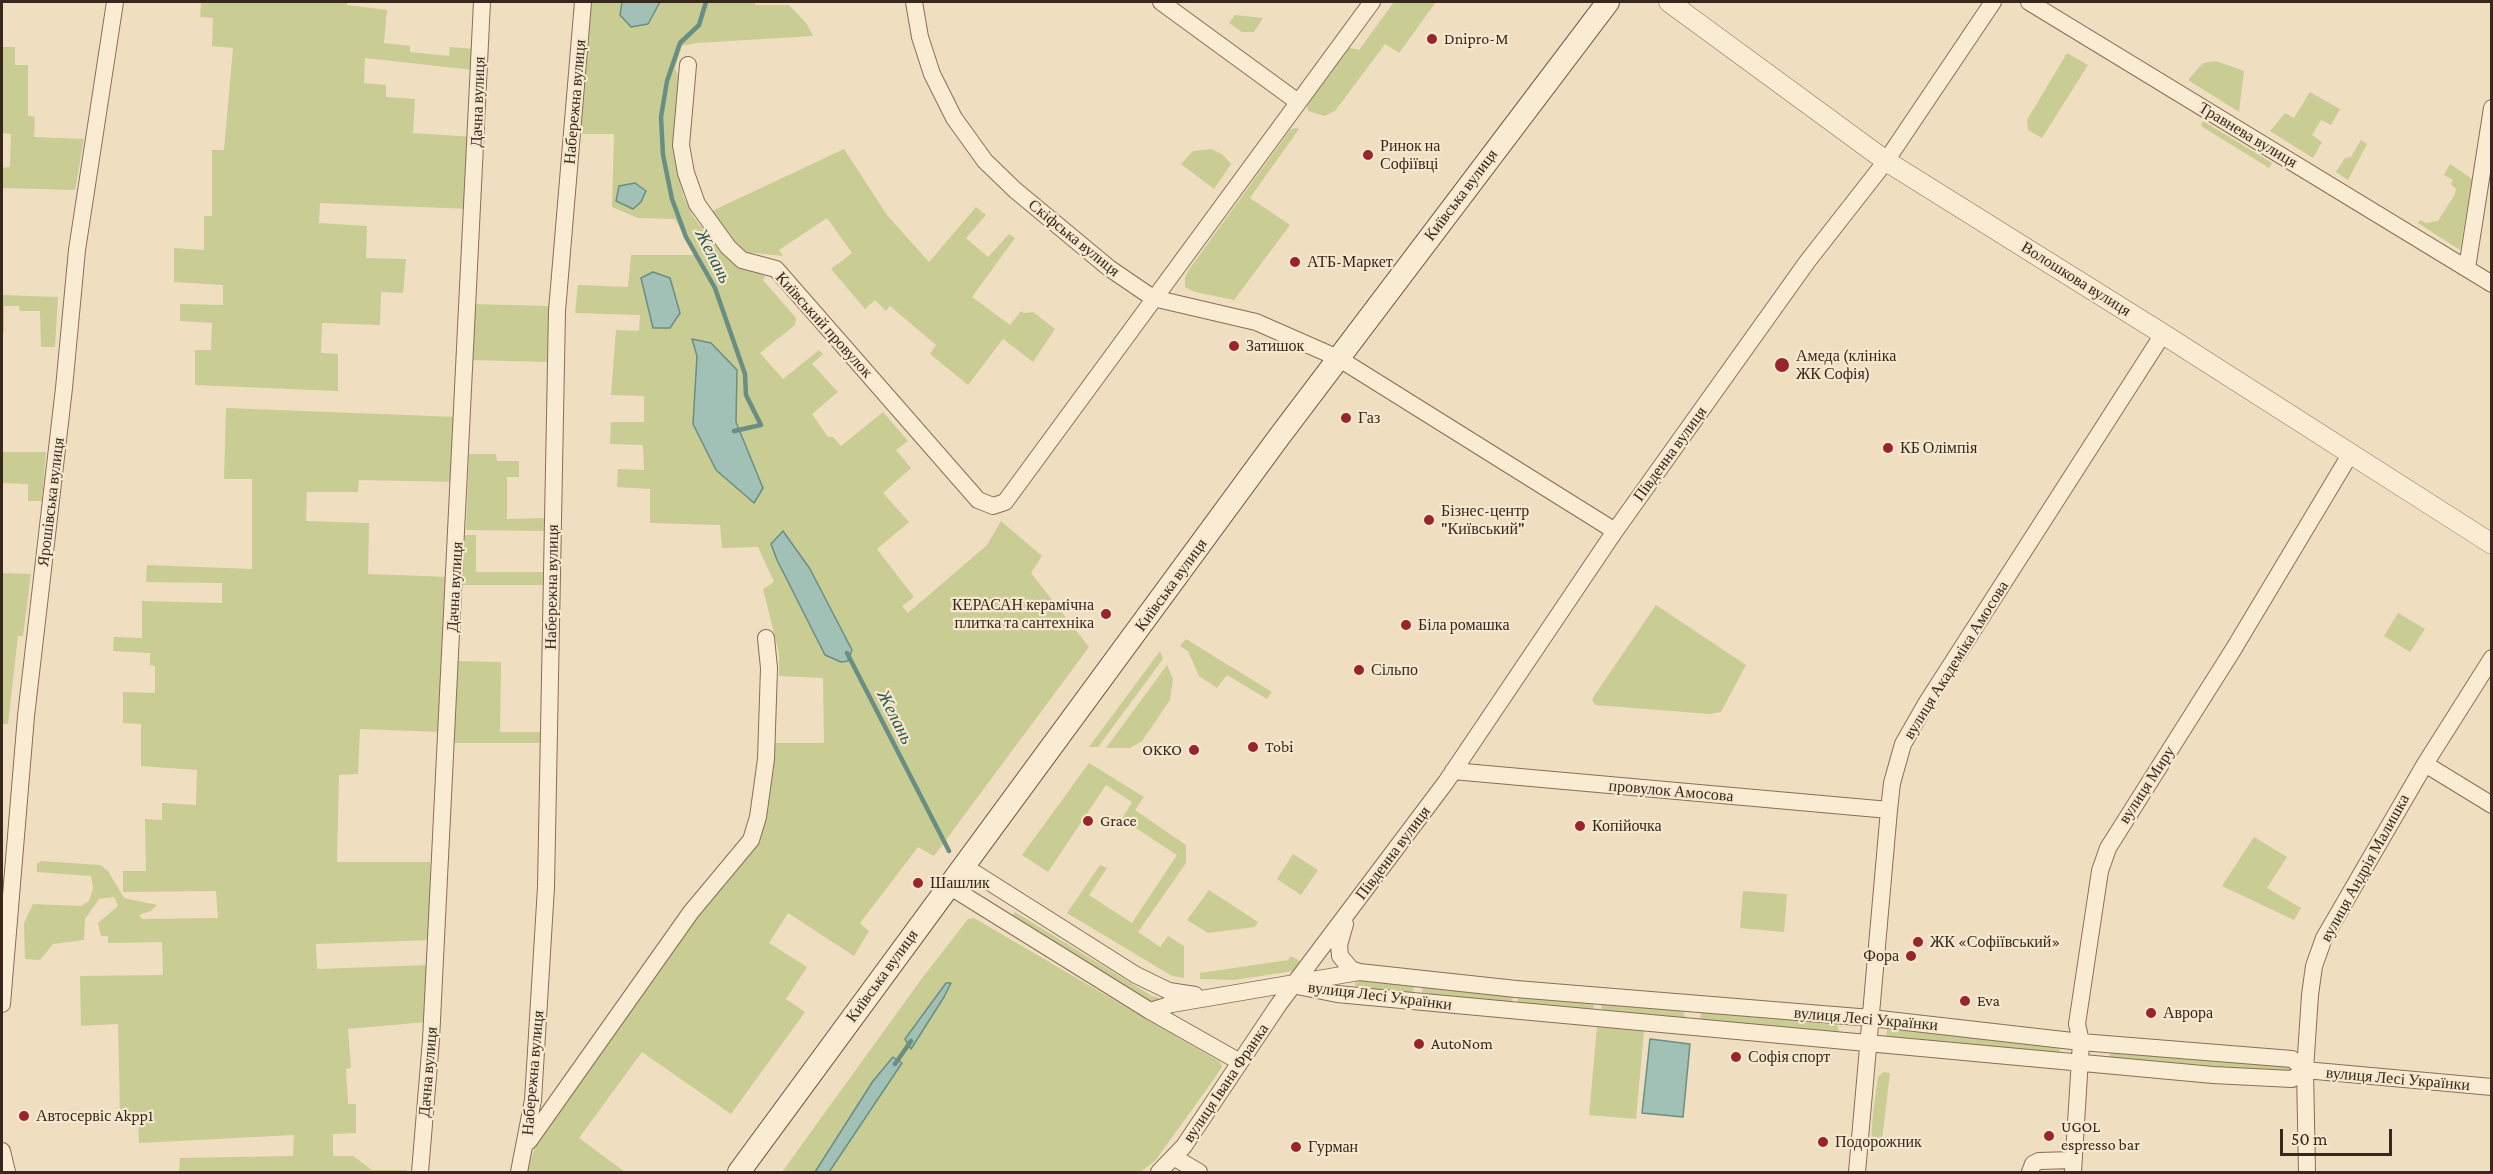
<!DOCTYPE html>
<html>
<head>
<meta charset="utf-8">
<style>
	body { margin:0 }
	#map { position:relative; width:2493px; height:1174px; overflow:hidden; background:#efdebf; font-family:"Crimson Pro",serif }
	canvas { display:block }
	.frame { position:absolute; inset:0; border:3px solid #37271c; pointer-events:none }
	.scale { position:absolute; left:2280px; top:1129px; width:112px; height:27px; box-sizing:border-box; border:3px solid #37271c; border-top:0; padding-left:8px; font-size:18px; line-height:21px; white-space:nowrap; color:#37271c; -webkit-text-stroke:4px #f6e8ce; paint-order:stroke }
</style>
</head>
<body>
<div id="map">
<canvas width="2493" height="1174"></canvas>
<div class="frame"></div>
<div class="scale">50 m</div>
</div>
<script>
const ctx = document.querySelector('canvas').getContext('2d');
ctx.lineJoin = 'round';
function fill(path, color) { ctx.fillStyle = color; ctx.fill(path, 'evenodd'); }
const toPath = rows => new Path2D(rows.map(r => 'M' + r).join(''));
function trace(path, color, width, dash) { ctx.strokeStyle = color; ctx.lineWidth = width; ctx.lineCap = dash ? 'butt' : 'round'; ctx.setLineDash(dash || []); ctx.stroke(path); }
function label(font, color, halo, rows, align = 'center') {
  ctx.font = font + ' "Crimson Pro",serif'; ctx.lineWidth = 4.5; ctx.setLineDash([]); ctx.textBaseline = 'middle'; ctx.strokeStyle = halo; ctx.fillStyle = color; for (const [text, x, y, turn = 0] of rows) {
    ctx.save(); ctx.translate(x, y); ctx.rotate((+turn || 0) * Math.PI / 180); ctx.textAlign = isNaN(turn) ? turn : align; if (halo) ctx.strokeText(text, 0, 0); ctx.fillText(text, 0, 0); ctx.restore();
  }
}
fill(toPath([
	[201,2,347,2,347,5,387,10,384,43,410,46,410,52,449,56,450,47,474,49,473,70,365,58,364,83,386,85,386,97,415,99,413,133,473,137,470,209,320,203,319,223,367,226,366,258,406,259,403,293,381,292,380,325,322,323,321,353,338,354,338,391,195,385,195,350,211,350,212,323,180,321,180,304,223,305,223,285,174,282,174,248,204,250,204,216,212,216,212,150,224,150,233,48,212,46,213,18,200,17],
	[590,2,622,2,620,15,648,24,660,2,755,2,755,5,789,5,806,23,813,36,696,43,682,46,675,69,681,80,673,150,683,195,693,216,715,245,732,262,765,276,763,280,796,318,795,325,760,353,783,379,819,350,823,354,812,364,838,392,812,414,828,437,833,437,841,446,883,412,908,441,896,450,911,468,883,493,909,522,877,549,914,597,902,606,908,613,987,545,1001,521,1042,556,1031,573,1089,647,934,856,918,847,860,923,869,931,854,956,788,913,769,943,807,967,786,999,805,1012,731,1114,642,1052,579,1138,625,1172,527,1172,535,1146,697,917,759,835,768,809,774,743,824,743,823,678,779,676,779,653,763,589,774,582,758,547,722,548,720,525,650,523,650,489,617,487,618,469,644,470,643,445,610,444,611,422,644,422,644,396,611,395,616,330,639,331,640,315,575,313,578,285,628,287,631,255,694,255,675,219,638,218,612,207,614,134,578,134],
	[697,356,737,370,736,422,763,488,693,424],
	[783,531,810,569,825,655,771,544],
	[1394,2,1436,2,1399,53,1385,44,1335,111,1324,116,1308,111,1307,105,1347,47,1359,50],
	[1235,15,1263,18,1254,32,1242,32,1229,23],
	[2,47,15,47,15,65,28,65,28,116,35,117,34,137,84,139,75,190,2,188,2,168,10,167,11,134,2,133],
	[2067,53,2088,65,2042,138,2028,130,2027,120],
	[2216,61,2244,71,2239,112,2188,80,2203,63],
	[2310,92,2340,109,2331,125,2321,120,2312,135,2322,142,2313,158,2270,131,2285,113,2294,118],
	[2203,121,2272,163,2269,168,2201,126],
	[1295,128,1299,129,1250,198,1290,225,1234,300,1195,292,1185,287,1185,278,1188,271,1290,130],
	[2361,140,2367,144,2348,180,2336,172,2345,158,2351,157],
	[844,149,887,215,929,262,976,207,986,215,966,238,988,257,1009,234,1015,238,972,297,1010,325,1021,311,1024,313,1033,312,1055,329,1033,362,1003,339,968,385,930,354,936,345,890,306,886,311,875,300,865,309,831,269,852,253,827,218,779,250,783,256,743,252,712,211],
	[1212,149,1223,155,1231,164,1214,189,1181,164,1193,151],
	[2450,164,2472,179,2460,250,2418,223,2420,220,2426,223,2438,221,2455,194,2456,189,2451,184,2453,180,2444,175],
	[2,295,58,297,55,347,41,347,40,311,20,311,19,306,4,306,4,333,2,333],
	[473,304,549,306,547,362,469,360],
	[226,408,457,417,456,482,359,480,358,492,307,492,306,521,369,523,368,574,451,577,440,732,360,729,358,774,339,775,337,862,430,862,431,940,316,944,317,969,429,965,426,1022,348,1029,351,1068,346,1069,348,1104,356,1104,356,1133,333,1134,333,1156,353,1156,372,1170,407,1170,407,1172,179,1172,180,1158,293,1156,294,1135,139,1143,138,1115,120,1115,118,1024,81,1026,80,976,163,975,162,942,108,943,108,936,101,936,98,923,118,906,114,897,99,899,85,919,84,940,53,944,40,960,25,959,24,923,33,904,81,906,89,901,93,888,91,876,37,872,37,864,41,861,100,865,108,871,124,898,157,905,151,911,139,915,142,919,218,918,216,891,123,892,123,871,146,871,145,819,162,820,162,803,196,805,197,770,141,766,141,724,123,723,123,692,155,693,155,666,150,665,150,653,113,651,114,637,142,638,142,601,222,603,222,583,146,582,147,565,252,569,252,479,224,479],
	[2,452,46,452,42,501,28,501,28,484,2,483],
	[469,454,496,454,497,461,519,461,519,477,507,477,507,519,545,518,544,531,466,530],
	[465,535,476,535,476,572,544,572,543,585,462,585],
	[2,573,31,574,23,636,18,636,8,724,2,724],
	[1656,605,1746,665,1721,712,1710,714,1595,705,1592,699],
	[2398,613,2425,629,2410,652,2384,636],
	[1186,639,1272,692,1267,699,1227,675,1217,688,1199,676,1188,651,1180,646],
	[1160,651,1163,659,1098,747,1089,747],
	[457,661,501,662,500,732,541,732,540,743,452,743],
	[1167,665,1173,679,1170,700,1142,741,1130,748,1106,748],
	[1089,763,1144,797,1135,810,1186,845,1186,863,1138,932,1160,947,1168,936,1184,946,1184,978,1172,976,1067,913,1100,865,1107,868,1089,895,1132,923,1177,855,1122,819,1132,802,1106,785,1048,872,1022,855],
	[2254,837,2287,857,2267,888,2301,908,2294,920,2222,886],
	[1293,854,1318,870,1301,895,1277,879],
	[1209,890,1258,922,1255,927,1208,933,1187,920],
	[1743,891,1787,894,1784,932,1740,928],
	[1015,912,1152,996,1157,997,1159,1001,1154,1004,1010,918],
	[974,918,1220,1062,1222,1067,1214,1079,1155,1161,1140,1172,782,1172,920,981,968,919],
	[1291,956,1300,961,1294,971,1234,980,1200,979,1200,973,1288,960],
	[1356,980,1414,983,1413,995,1361,990,1355,985],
	[1423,984,1513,992,1512,1003,1422,995],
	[1518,994,1594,1002,1593,1011,1518,1004],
	[1602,1003,1683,1010,1685,1018,1683,1021,1601,1013],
	[1701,1012,1837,1024,1839,1031,1837,1035,1700,1023],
	[1597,1027,1644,1031,1636,1119,1589,1115],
	[1887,1029,2059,1046,2060,1053,1886,1039],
	[2110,1053,2289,1066,2292,1071,2109,1061],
	[1883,1072,1890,1073,1881,1148,1875,1148,1871,1144,1873,1112,1878,1077]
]), '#c9cd93');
const water = toPath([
	[622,2,660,2,648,24,631,27,620,15,622,2],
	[635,183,646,191,641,202,633,209,616,201,619,186,635,183],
	[653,272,670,278,680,313,670,328,653,328,641,278,653,272],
	[692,339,711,343,737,370,736,422,763,488,754,503,716,470,693,424,697,356,692,339],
	[783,531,810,569,852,650,848,661,841,662,825,655,777,560,771,544,783,531],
	[946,983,951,983,944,997,911,1049,905,1039,946,983],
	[1650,1039,1690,1044,1683,1117,1642,1113,1650,1039],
	[893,1057,902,1063,829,1172,815,1172,873,1081,893,1057]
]);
fill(water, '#a2c1b6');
trace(water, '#698e83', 1.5);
trace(toPath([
	[706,2,699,25,680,43,667,81,661,117,663,155,672,199,686,237,715,288,745,374,746,395,761,425,734,431],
	[847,653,949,851],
	[895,1064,911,1041]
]), '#698e83', 4.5);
const minor = toPath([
	[914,2,920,37,932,74,954,118,985,161,1015,190,1109,268,1153,298,1256,322,1338,358,1615,531],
	[1161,2,1298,102],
	[2029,2,2492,284],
	[688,65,681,145,686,173,697,204,728,247,742,260,776,269,978,500,993,506,1005,502,1372,2],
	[2467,268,2492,108],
	[2425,764,2492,805],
	[1453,771,1889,810],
	[964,866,1136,975,1169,991,1195,995],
	[949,886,1150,1011,1240,1062],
	[1345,924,1339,945,1340,956,1351,969,1359,972],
	[1292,985,1337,994,2213,1075,2292,1079,2305,1070,2492,1087],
	[2,1004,26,716,64,388,77,250,115,2],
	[1150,1011,1172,1004,1359,972,1516,989,1871,1018,2081,1042,2292,1059,2305,1070],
	[529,1141,691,912,751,840,758,817,766,759,769,668,766,638],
	[2,1151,7,1172],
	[1175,1158,1199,1172],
	[420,1172,431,1040,482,2],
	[519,1172,533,1100,546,887,557,311,583,2],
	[1159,1172,1184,1146,1279,1004,1446,782,1615,531,1807,262,1886,161,1993,2],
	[1857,1172,1889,810,1892,783,1903,744,1927,702,2163,334],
	[2030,1172,2033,1164,2039,1161,2073,1160],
	[2073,1172,2081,1042,2077,1024,2100,871,2108,848,2233,650,2351,453],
	[2307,1172,2305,1070,2310,995,2314,966,2324,938,2425,764,2492,658]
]);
const tertiary = toPath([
	[1669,2,1886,161,2163,334,2492,544],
	[2,1168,5,1172]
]);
const secondary = toPath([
	[739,1172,1279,437,1608,2]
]);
trace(minor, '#886e57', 18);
trace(tertiary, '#886e57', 21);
trace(secondary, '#6a4f3a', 24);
trace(minor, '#faecd2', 16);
trace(tertiary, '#faecd2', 20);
trace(secondary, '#faecd2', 22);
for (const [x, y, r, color] of [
	[1432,39,6,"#99252c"],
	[1368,155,6,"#99252c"],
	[1295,262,6,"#99252c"],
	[1234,346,6,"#99252c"],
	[1782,365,8,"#99252c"],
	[1346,418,6,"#99252c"],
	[1888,448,6,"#99252c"],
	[1429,520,6,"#99252c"],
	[1106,614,6,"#99252c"],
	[1406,625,6,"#99252c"],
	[1359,670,6,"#99252c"],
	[1253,747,6,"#99252c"],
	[1194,750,6,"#99252c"],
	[1088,821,6,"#99252c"],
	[1580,826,6,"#99252c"],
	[918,883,6,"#99252c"],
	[1918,942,6,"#99252c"],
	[1911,956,6,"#99252c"],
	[1965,1001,6,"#99252c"],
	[2151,1013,6,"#99252c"],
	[1419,1044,6,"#99252c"],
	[1736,1057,6,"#99252c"],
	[24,1116,6,"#99252c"],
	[2049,1136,6,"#99252c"],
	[1823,1142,6,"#99252c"],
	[1296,1147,6,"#99252c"]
]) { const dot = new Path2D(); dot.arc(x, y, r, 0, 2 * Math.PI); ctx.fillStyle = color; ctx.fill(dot); trace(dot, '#f6e8ce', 2); }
label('16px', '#37271c', '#f6e8ce', [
	["Dnipro-M",1444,39],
	["Ринок на",1380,146],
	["Софіївці",1380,164],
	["АТБ-Маркет",1307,262],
	["Затишок",1246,346],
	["Амеда (клініка",1796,356],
	["ЖК Софія)",1796,374],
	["Газ",1358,418],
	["КБ Олімпія",1900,448],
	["Бізнес-центр",1441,511],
	["\"Київський\"",1441,529],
	["КЕРАСАН керамічна",1094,605,"right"],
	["плитка та сантехніка",1094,623,"right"],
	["Біла ромашка",1418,625],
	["Сільпо",1371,670],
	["Tobi",1265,747],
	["OKKO",1182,750,"right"],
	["Grace",1100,821],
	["Копійочка",1592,826],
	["Шашлик",930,883],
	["ЖК «Софіївський»",1930,942],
	["Фора",1899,956,"right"],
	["Eva",1977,1001],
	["Аврора",2163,1013],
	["AutoNom",1431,1044],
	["Софія спорт",1748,1057],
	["Автосервіс Akpp1",36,1116],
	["UGOL",2061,1127],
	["espresso bar",2061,1145],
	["Подорожник",1835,1142],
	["Гурман",1308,1147]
], 'left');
label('16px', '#37271c', '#f6e8ce', [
	["Дачна вулиця",478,102,-88],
	["Набережна вулиця",575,102,-85],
	["Травнева вулиця",2248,135,31],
	["Київська вулиця",1461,195,-53],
	["Скіфська вулиця",1074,238,39],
	["Волошкова вулиця",2076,279,32],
	["Київський провулок",824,325,48],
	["Південна вулиця",1670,454,-54],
	["Ярошівська вулиця",51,502,-83],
	["Київська вулиця",1171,585,-54],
	["Дачна вулиця",455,587,-87],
	["Набережна вулиця",552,587,-89],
	["вулиця Академіка Амосова",1956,660,-58],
	["вулиця Миру",2147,785,-57],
	["провулок Амосова",1671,791,5],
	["Південна вулиця",1393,853,-53],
	["вулиця Андрія Малишка",2365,868,-61],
	["Київська вулиця",882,976,-54],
	["вулиця Лесі Українки",1380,996,7],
	["вулиця Лесі Українки",1866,1019,5],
	["Дачна вулиця",428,1072,-85],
	["Набережна вулиця",533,1073,-85],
	["вулиця Лесі Українки",2398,1079,5],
	["вулиця Івана Франка",1226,1083,-56]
]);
label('italic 18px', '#2a5752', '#f6e8ce', [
	["Желань",713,256,63],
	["Желань",895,717,63]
]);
</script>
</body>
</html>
